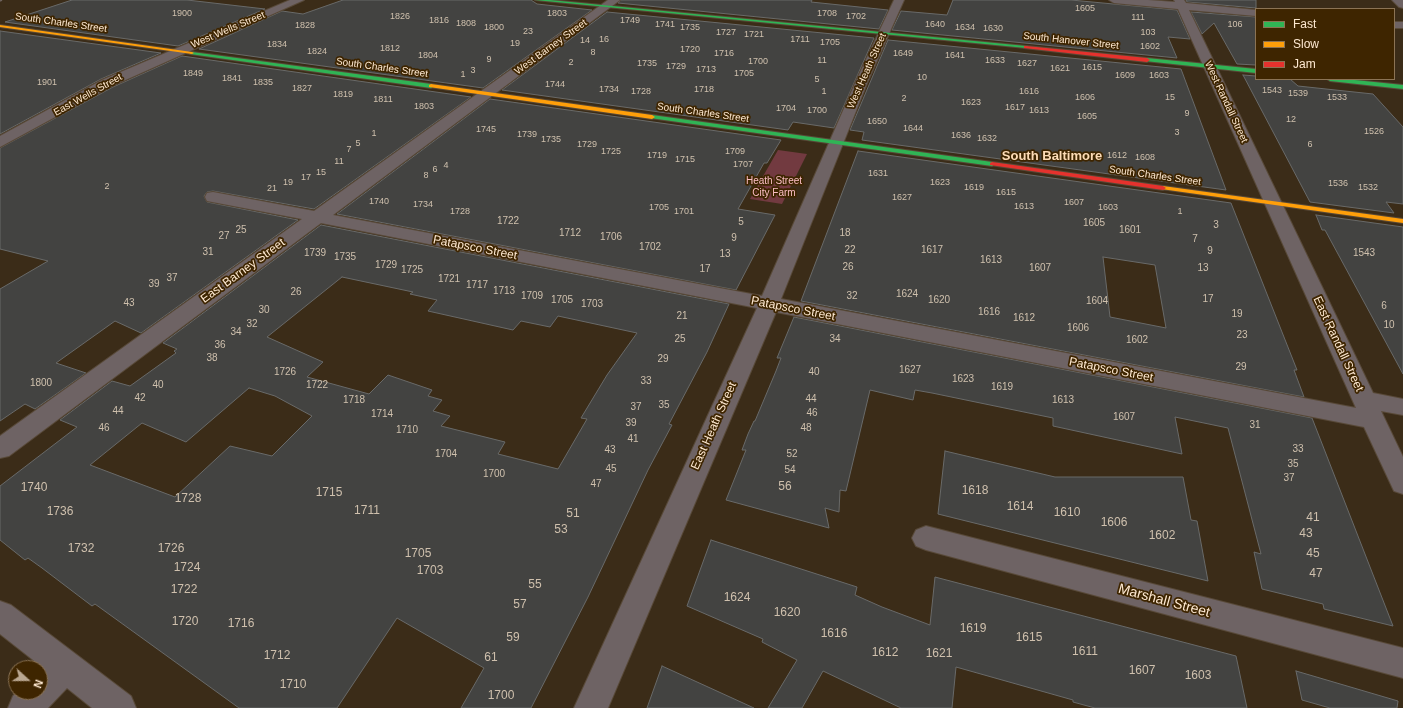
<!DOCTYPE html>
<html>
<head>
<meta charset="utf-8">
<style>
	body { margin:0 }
	#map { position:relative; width:1403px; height:708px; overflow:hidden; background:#3b2c18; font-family:Helvetica,sans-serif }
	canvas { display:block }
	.legend { position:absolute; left:1255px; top:8px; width:140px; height:72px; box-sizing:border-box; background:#3e2500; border:1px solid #8b7354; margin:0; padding:5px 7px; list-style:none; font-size:12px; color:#fee9d1 }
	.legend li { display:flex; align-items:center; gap:8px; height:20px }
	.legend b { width:20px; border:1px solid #8b7354 }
	.north { position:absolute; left:8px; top:660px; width:40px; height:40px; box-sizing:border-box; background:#3e2500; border:1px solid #8b7354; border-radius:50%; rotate:111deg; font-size:11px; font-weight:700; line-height:16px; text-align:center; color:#fee9d1 }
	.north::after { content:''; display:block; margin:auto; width:14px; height:18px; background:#baa790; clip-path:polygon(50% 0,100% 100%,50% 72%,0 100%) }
</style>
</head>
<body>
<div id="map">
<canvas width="1403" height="708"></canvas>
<ul class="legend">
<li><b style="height:5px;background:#30b455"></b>Fast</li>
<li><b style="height:5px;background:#ff9f0a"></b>Slow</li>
<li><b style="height:5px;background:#e5322d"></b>Jam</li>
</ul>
<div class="north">N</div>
</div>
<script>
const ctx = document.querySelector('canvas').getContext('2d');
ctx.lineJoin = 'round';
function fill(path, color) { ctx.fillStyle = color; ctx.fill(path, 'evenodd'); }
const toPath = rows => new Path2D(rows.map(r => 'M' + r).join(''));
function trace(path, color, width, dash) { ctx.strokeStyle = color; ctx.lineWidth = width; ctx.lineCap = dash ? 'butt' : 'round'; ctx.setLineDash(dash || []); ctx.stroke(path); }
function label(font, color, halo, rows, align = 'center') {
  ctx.font = font + ' Helvetica,sans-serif'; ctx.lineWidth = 3.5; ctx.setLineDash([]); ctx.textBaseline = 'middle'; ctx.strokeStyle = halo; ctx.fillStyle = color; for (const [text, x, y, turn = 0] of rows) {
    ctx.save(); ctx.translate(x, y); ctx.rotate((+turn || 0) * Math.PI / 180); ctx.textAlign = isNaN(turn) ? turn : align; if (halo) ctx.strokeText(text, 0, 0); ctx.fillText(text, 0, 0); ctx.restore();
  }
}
fill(toPath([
	[778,150,807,154,782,204,750,199]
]), '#723a40');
const building = toPath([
	[72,0,187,0,265,9,178,46,5,22,72,0],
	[343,0,531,0,537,4,592,10,483,88,199,49,282,11,303,14,343,0],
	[621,0,812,0,811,2,888,10,879,29,618,3,621,0],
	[953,0,1071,0,1177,10,1190,39,1168,37,1177,58,892,30,901,11,947,15,953,0],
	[1186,0,1256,0,1256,8,1187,2,1186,0],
	[607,12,874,38,834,128,793,122,788,130,502,90,607,12],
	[1191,12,1256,17,1256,65,1237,64,1214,23,1202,34,1191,12],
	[0,31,161,53,101,79,0,134,0,31],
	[888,40,1181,69,1226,190,862,140,864,132,850,130,888,40],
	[182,56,471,97,314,209,213,191,207,192,204,196,207,202,298,220,141,333,115,321,56,363,86,373,35,409,25,404,0,421,0,289,48,261,0,249,0,148,113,87,182,56],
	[1243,75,1256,76,1256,79,1290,79,1298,86,1373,94,1403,127,1403,204,1386,202,1394,213,1310,202,1243,75],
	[490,99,781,140,767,163,764,163,738,209,775,215,736,290,337,214,490,99],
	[858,151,1231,203,1297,370,1294,370,1304,397,801,301,858,151],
	[1103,257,1155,265,1166,328,1110,317,1103,257],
	[1316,215,1403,227,1403,374,1325,230,1322,230,1316,215],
	[321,225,729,304,707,352,669,424,672,425,648,470,588,597,531,708,461,708,484,668,397,618,337,708,239,708,95,604,92,606,42,568,28,558,25,560,0,540,0,486,77,427,60,420,112,381,130,386,176,353,174,351,177,349,163,343,321,225],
	[342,277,413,292,410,294,437,300,428,311,513,330,521,321,550,327,558,316,637,333,607,375,581,418,587,419,558,469,498,454,505,442,441,426,450,416,433,411,442,400,428,396,432,390,388,375,369,394,307,377,323,362,267,337,342,277],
	[249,388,275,396,312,416,272,456,230,446,175,497,90,465,142,423,186,442,249,388],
	[794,317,1312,418,1393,626,1324,609,1323,604,1262,589,1254,552,1261,554,1228,428,1175,417,1182,454,1053,426,1053,418,932,393,915,390,913,400,870,390,846,491,840,490,839,512,825,508,829,528,726,500,746,450,742,450,748,434,754,421,755,421,776,371,781,358,777,358,794,317],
	[945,451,1055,477,1183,477,1191,520,1197,521,1208,581,938,514,945,451],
	[711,540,857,587,855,595,882,607,930,625,935,577,1236,656,1247,708,1095,708,1073,702,1073,700,956,667,952,708,901,708,823,671,802,708,768,708,797,660,762,642,763,639,687,606,711,540],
	[662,666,754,708,647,708,662,666],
	[1296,671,1398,701,1397,708,1330,708,1302,700,1296,671]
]);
fill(building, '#434341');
trace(building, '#696a69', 1);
const street = toPath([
	[290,0,304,0,112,86,0,147,0,136,102,80,290,0],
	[608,0,620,0,333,215,762,296,856,81,894,0,904,0,868,81,781,299,1356,408,1178,9,1114,3,1109,0,1148,0,1175,2,1174,0,1184,0,1186,3,1256,10,1256,16,1189,10,1373,393,1403,399,1403,415,1381,411,1403,457,1403,494,1394,491,1364,427,776,312,608,708,574,708,757,308,321,223,9,456,0,458,0,436,302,219,207,201,205,197,207,193,213,192,314,211,608,0],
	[1392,0,1403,0,1403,8,1399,7,1392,0],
	[1394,22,1403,22,1403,28,1394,28,1394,22],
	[926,526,1403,648,1403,678,926,550,916,546,912,538,916,530,926,526],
	[0,601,11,605,131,696,136,708,92,708,67,688,48,708,8,708,13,696,17,692,40,692,40,669,42,667,0,634,0,601]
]);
const fast = toPath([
	[535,0,550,0,1026,46,1028,47,1026,48,535,0],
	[192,52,431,84,434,86,431,88,190,54,190,53,192,52],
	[1147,58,1256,69,1256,73,1145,61,1144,60,1147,58],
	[1327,79,1345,79,1403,85,1403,89,1330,81,1327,79],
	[652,115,992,162,995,164,992,166,650,118,650,116,652,115]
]);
const slow = toPath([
	[0,25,192,52,194,53,192,54,0,27,0,25],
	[431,84,652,115,655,117,652,119,429,87,429,85,431,84],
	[1163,186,1403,219,1403,223,1161,189,1161,187,1163,186]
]);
const jam = toPath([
	[1026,46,1147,58,1150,60,1147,62,1024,48,1024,46,1026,46],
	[992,162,1163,186,1166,188,1163,190,990,165,990,163,992,162]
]);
trace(street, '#584938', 2);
trace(fast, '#584938', 2);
trace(slow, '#584938', 2);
trace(jam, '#584938', 2);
fill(street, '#6e6364');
fill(fast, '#30b455');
fill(slow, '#ff9f0a');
fill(jam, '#e5322d');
trace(toPath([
	[0,1,2,0]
]), '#6f645f', 1.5, [4, 2]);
label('9px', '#cfc0ad', null, [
	["1605",1085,9],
	["1900",182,14],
	["1803",557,14],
	["1708",827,14],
	["1826",400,17],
	["1702",856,17],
	["111",1138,18],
	["1816",439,21],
	["1749",630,21],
	["1808",466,24],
	["1741",665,25],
	["1640",935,25],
	["106",1235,25],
	["1828",305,26],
	["1800",494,28],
	["1735",690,28],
	["1634",965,28],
	["1630",993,29],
	["23",528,32],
	["1727",726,33],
	["103",1148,33],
	["1721",754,35],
	["16",604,40],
	["1711",800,40],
	["14",585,41],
	["1705",830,43],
	["19",515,44],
	["1834",277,45],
	["1602",1150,47],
	["1812",390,49],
	["1720",690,50],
	["1824",317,52],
	["8",593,53],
	["1716",724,54],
	["1649",903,54],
	["1804",428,56],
	["1641",955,56],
	["9",489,60],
	["11",822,61],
	["1633",995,61],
	["1700",758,62],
	["2",571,63],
	["1735",647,64],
	["1627",1027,64],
	["1729",676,67],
	["1615",1092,68],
	["1621",1060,69],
	["1713",706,70],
	["3",473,71],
	["1849",193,74],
	["1705",744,74],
	["1",463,75],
	["1609",1125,76],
	["1603",1159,76],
	["10",922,78],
	["1841",232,79],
	["5",817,80],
	["1901",47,83],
	["1835",263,83],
	["1744",555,85],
	["1827",302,89],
	["1734",609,90],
	["1718",704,90],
	["1543",1272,91],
	["1728",641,92],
	["1",824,92],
	["1616",1029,92],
	["1539",1298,94],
	["1819",343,95],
	["1606",1085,98],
	["15",1170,98],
	["1533",1337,98],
	["2",904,99],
	["1811",383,100],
	["1623",971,103],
	["1803",424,107],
	["1617",1015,108],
	["1704",786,109],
	["1700",817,111],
	["1613",1039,111],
	["9",1187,114],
	["1605",1087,117],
	["12",1291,120],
	["1650",877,122],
	["1644",913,129],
	["1745",486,130],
	["1526",1374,132],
	["3",1177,133],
	["1",374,134],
	["1739",527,135],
	["1636",961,136],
	["1632",987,139],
	["1735",551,140],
	["5",358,144],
	["1729",587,145],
	["6",1310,145],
	["7",349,150],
	["1725",611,152],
	["1709",735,152],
	["1719",657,156],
	["1612",1117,156],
	["1608",1145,158],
	["1715",685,160],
	["11",339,162],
	["1707",743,165],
	["4",446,166],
	["6",435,170],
	["15",321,173],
	["1631",878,174],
	["8",426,176],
	["17",306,178],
	["19",288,183],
	["1623",940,183],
	["1536",1338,184],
	["2",107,187],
	["1619",974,188],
	["1532",1368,188],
	["21",272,189],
	["1615",1006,193],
	["1627",902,198],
	["1740",379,202],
	["1607",1074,203],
	["1734",423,205],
	["1613",1024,207],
	["1705",659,208],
	["1603",1108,208],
	["1728",460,212],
	["1701",684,212],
	["1",1180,212]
]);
label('10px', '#fee9d1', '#3e2500', [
	["South Charles Street",61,23,8],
	["West Wells Street",228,30,-23],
	["South Hanover Street",1071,41,6],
	["West Barney Street",551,47,-36],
	["South Charles Street",382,68,8],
	["West Heath Street",867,71,-66],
	["East Wells Street",88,95,-29],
	["West Randall Street",1226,102,65],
	["South Charles Street",703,113,8],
	["South Charles Street",1155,176,8]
]);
label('10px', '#fbbec5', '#3e2500', [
	["Heath Street",774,181],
	["City Farm",774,193]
]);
label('10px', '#cfc0ad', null, [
	["1722",508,221],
	["5",741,222],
	["1605",1094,223],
	["3",1216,225],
	["25",241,230],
	["1601",1130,230],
	["1712",570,233],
	["18",845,233],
	["27",224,236],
	["1706",611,237],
	["9",734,238],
	["7",1195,239],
	["1702",650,247],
	["22",850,250],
	["1617",932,250],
	["9",1210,251],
	["31",208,252],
	["1739",315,253],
	["1543",1364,253],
	["13",725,254],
	["1735",345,257],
	["1613",991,260],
	["1729",386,265],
	["26",848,267],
	["1607",1040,268],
	["13",1203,268],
	["17",705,269],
	["1725",412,270],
	["37",172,278],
	["1721",449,279],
	["39",154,284],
	["1717",477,285],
	["1713",504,291],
	["26",296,292],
	["1624",907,294],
	["1709",532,296],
	["32",852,296],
	["17",1208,299],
	["1705",562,300],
	["1620",939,300],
	["1604",1097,301],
	["43",129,303],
	["1703",592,304],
	["6",1384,306],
	["30",264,310],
	["1616",989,312],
	["19",1237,314],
	["21",682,316],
	["1612",1024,318],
	["32",252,324],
	["10",1389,325],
	["1606",1078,328],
	["34",236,332],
	["23",1242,335],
	["25",680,339],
	["34",835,339],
	["1602",1137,340],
	["36",220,345],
	["38",212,358],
	["29",663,359],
	["29",1241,367],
	["1627",910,370],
	["1726",285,372],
	["40",814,372],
	["1623",963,379],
	["33",646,381],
	["1800",41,383],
	["40",158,385],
	["1722",317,385],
	["1619",1002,387],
	["42",140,398],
	["44",811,399],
	["1718",354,400],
	["1613",1063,400],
	["35",664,405],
	["37",636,407],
	["44",118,411],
	["46",812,413],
	["1714",382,414],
	["1607",1124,417],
	["39",631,423],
	["31",1255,425],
	["46",104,428],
	["48",806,428],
	["1710",407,430],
	["41",633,439],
	["33",1298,449],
	["43",610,450],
	["1704",446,454],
	["52",792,454],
	["35",1293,464],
	["45",611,469],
	["54",790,470],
	["1700",494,474],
	["37",1289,478],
	["47",596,484]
]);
label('12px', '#fee9d1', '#3e2500', [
	["Patapsco Street",475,248,11],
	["East Barney Street",243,271,-36],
	["Patapsco Street",793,309,11],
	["East Randall Street",1338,344,65],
	["Patapsco Street",1111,370,11],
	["East Heath Street",714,426,-66]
]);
label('12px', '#cfc0ad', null, [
	["56",785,487],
	["1740",34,488],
	["1618",975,491],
	["1715",329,493],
	["1728",188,499],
	["1614",1020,507],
	["1711",367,511],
	["1736",60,512],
	["1610",1067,513],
	["51",573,514],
	["41",1313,518],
	["1606",1114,523],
	["53",561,530],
	["43",1306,534],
	["1602",1162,536],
	["1732",81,549],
	["1726",171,549],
	["1705",418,554],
	["45",1313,554],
	["1724",187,568],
	["1703",430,571],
	["47",1316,574],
	["55",535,585],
	["1722",184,590],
	["1624",737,598],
	["57",520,605],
	["1620",787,613],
	["1720",185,622],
	["1716",241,624],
	["1619",973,629],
	["1616",834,634],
	["59",513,638],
	["1615",1029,638],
	["1611",1085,652],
	["1612",885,653],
	["1621",939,654],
	["1712",277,656],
	["61",491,658],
	["1607",1142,671],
	["1603",1198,676],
	["1710",293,685],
	["1700",501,696]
]);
label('bold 13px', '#fddcb6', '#3e2500', [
	["South Baltimore",1052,156]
]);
label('14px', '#fee9d1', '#3e2500', [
	["Marshall Street",1164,601,15]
]);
</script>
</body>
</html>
